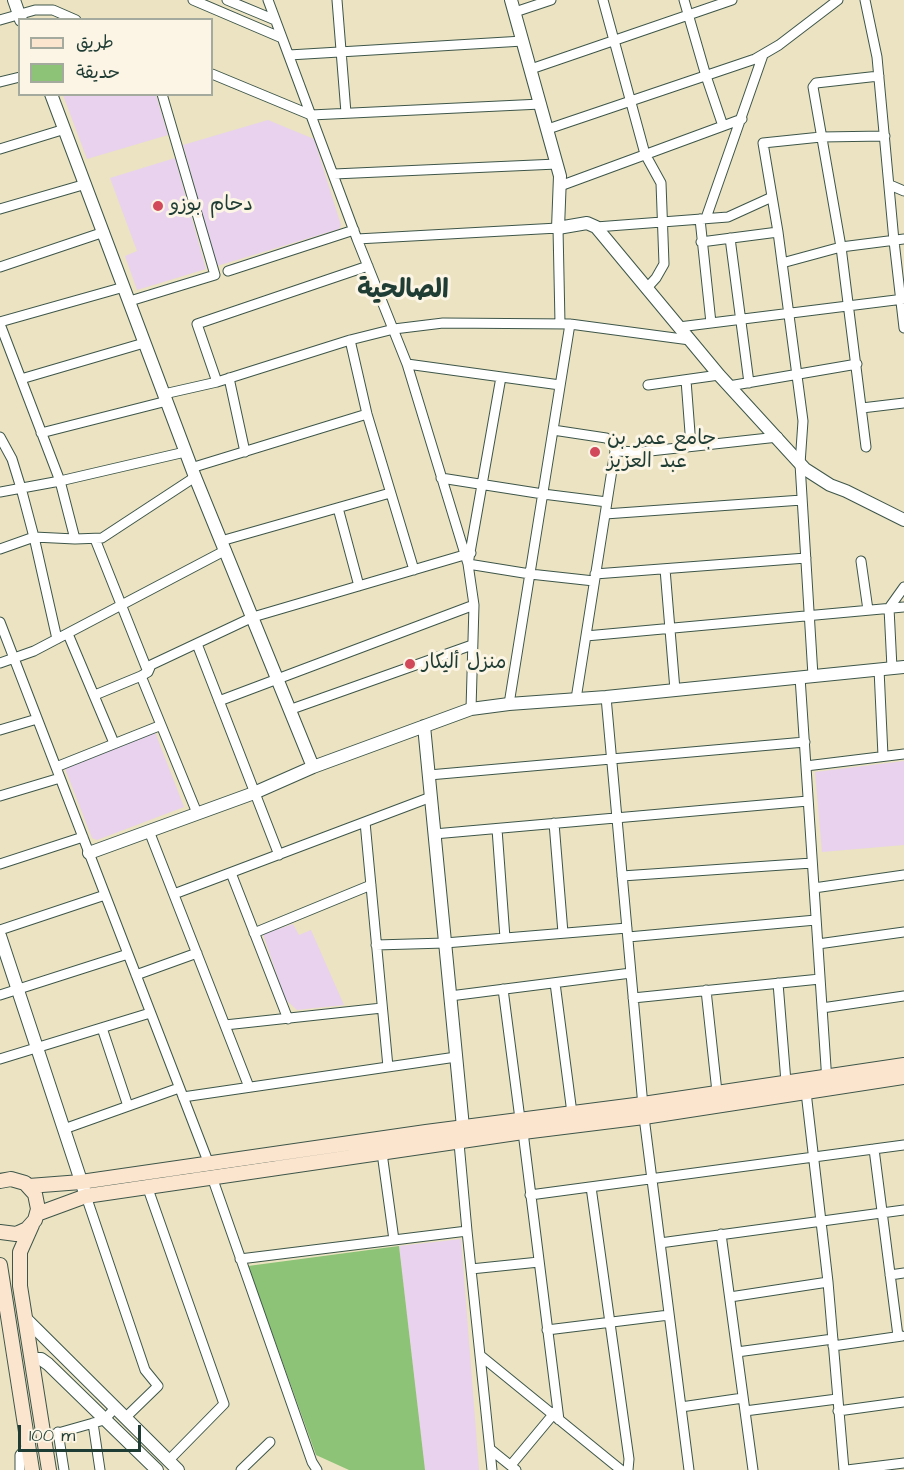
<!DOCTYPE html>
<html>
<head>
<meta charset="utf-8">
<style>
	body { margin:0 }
	#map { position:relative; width:904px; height:1470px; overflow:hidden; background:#ebe3c2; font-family:"Architects Daughter","Playpen Sans Arabic",sans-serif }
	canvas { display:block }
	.legend { position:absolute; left:18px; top:18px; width:195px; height:78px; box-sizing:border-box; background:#fcf5e5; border:2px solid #a4ab9e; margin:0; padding:8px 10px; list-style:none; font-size:18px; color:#1f3d34 }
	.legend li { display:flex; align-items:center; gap:12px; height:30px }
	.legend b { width:30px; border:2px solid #a4ab9e }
	.scale { position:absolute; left:18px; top:1425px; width:123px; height:27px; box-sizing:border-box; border:3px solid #1f3d34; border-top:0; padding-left:8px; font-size:18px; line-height:21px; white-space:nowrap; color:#1f3d34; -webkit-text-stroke:4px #fcf5e5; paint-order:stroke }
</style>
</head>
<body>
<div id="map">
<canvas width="904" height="1470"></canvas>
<ul class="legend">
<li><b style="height:8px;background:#fbe5cf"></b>طريق</li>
<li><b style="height:16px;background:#8cc376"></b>حديقة</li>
</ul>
<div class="scale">100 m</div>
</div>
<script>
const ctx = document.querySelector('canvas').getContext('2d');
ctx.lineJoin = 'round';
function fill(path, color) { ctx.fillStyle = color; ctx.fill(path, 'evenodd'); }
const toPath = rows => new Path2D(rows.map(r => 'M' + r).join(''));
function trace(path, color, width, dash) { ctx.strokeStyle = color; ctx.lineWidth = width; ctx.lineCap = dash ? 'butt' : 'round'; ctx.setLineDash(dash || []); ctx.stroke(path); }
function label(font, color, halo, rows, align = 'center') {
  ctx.font = font + ' "Architects Daughter","Playpen Sans Arabic",sans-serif'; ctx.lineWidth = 6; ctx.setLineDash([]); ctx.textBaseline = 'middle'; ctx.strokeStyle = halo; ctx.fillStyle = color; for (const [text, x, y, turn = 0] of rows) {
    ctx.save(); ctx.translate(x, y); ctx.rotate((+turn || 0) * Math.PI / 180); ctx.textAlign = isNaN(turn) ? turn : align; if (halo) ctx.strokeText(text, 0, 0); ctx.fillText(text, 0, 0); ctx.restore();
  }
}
fill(toPath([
	[63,95,156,95,168,135,87,159],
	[268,120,314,139,341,225,339,229,217,266,183,145],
	[175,158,206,269,137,290,125,256,137,251,110,178],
	[155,732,184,807,97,840,92,838,66,771,66,766],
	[904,761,904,845,822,852,815,772],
	[293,924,299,935,311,930,344,1005,297,1010,285,999,263,934],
	[461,1239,479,1470,425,1470,399,1246]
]), '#e8d2ee');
fill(toPath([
	[399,1246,425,1470,349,1470,316,1455,248,1266]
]), '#8cc376');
const minor = toPath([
	[193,0,282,38],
	[227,0,275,20],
	[268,0,357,239,407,364,468,564,474,605,471,709],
	[337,0,346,113],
	[603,0,645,154,661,183,664,264,656,278,646,289],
	[684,0,706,76,723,126],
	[865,0,877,57,894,241,904,328],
	[515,12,551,0],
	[0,20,35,10,53,10,76,20],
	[289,55,523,41],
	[531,69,732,0],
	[212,74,311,115,541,104],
	[0,82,20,77],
	[548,129,755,59,779,45,838,0],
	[0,149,65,129],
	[334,174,557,164],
	[890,185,904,191],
	[560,186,742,119],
	[0,209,86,184],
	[706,218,763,55],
	[700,219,711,323],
	[596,227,728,217,772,197],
	[730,238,749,383],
	[357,239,558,228,560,323],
	[701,242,778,232],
	[782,263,841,247,904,239],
	[0,267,104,232],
	[228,271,354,230],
	[130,301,215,275,162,94],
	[0,322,124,287],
	[0,324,60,481,75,539],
	[679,327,904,299],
	[350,340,367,414,414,570],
	[407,364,560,385],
	[501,377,468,564,530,574,594,581],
	[229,378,245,452],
	[21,379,144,343],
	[686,380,691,446],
	[217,382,197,324,368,266],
	[648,385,719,375],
	[729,386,857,364],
	[164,394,217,382,350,340,394,329,443,323,570,324,690,340],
	[862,408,904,403],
	[553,430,606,438,613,443,615,451,576,699],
	[41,433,167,401],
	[0,437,12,459,21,488,34,537,57,639],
	[866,447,841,247,813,87,816,83,879,76],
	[615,451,641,452,778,437],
	[191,468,367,414],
	[441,478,543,494,607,502],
	[0,492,60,481,185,452],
	[338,508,359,586],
	[605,514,802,500],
	[95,539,148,672],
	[221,541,390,493],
	[0,549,34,537,75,539,102,538,195,477],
	[861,561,868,610],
	[665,569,675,690],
	[595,574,806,558],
	[0,622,209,1164],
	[68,634,114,743],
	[586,636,904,607],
	[197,644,279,855],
	[0,663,34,651,226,550],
	[892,668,889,608,904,587],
	[879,669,883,756],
	[141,676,197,813],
	[813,676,800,464,803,421,778,232,763,143,821,137,885,136],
	[800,677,827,1082],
	[95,695,141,676,148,672,151,665,253,617,471,553],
	[606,697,644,1117,689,1470],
	[219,701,474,605],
	[509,704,570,324],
	[289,710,472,645],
	[0,730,37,719],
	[806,766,904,754],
	[56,767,159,726],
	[429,775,805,742],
	[0,796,60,778],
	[365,822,388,1067],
	[554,823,563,933],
	[497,829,505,938],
	[149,831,249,1087],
	[434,834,808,801],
	[0,864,83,837],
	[231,873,288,1019],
	[622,876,812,863],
	[814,888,904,875],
	[174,894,431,797],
	[0,930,105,895],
	[254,933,371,885],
	[628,937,816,920],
	[818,944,904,932],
	[376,945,445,943,627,928],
	[136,975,197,953],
	[555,983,572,1113],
	[778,983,786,1082],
	[503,989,520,1119],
	[706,990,717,1092],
	[0,995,128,954],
	[450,996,631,973],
	[633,998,820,979],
	[822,1008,904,996],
	[225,1025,382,1008],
	[102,1028,128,1106],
	[0,1059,150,1013],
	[806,1092,828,1282,844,1470],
	[183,1097,456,1057],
	[64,1129,179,1088],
	[523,1132,559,1420],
	[460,1138,459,1143,467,1231,492,1470],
	[874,1149,898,1336],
	[382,1153,394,1240],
	[212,1177,312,1462,317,1470],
	[147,1186,224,1404,169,1460],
	[591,1187,629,1459,628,1470],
	[530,1195,904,1145],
	[86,1196,145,1370,158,1386,125,1418],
	[721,1234,753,1470],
	[660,1243,904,1210],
	[240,1259,467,1231],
	[471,1269,539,1262],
	[890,1275,904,1273],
	[730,1297,828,1282],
	[547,1330,669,1315],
	[833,1346,902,1336],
	[737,1352,833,1339],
	[481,1356,621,1470],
	[681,1407,743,1398],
	[745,1411,837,1399],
	[838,1411,904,1402],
	[93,1423,100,1470],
	[58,1432,64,1470],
	[44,1437,104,1420,115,1408],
	[490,1449,516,1470],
	[511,1465,556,1411],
	[20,1470,20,1455,28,1446],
	[241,1470,270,1442],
	[847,1470,904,1463]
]);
const tertiary = toPath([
	[14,0,21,20],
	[511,0,560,176,558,228,587,223,596,227,719,375,805,469,830,485,846,491,904,520],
	[51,94,195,477,313,767],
	[424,726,463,1127],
	[89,853,254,793,313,767,471,709,509,704,606,697,904,667],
	[0,936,86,1196],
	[25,1318,178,1470],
	[31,1359,41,1359,48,1364,157,1470]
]);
const secondary = toPath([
	[0,1181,11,1179,25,1183,35,1194,38,1209,35,1220,27,1229,16,1234,0,1232],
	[29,1186,81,1182,426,1132,643,1104,904,1065],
	[37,1214,86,1196,523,1132,644,1117,904,1077],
	[32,1225,20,1252,20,1286,49,1470],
	[0,1265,32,1470]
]);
trace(minor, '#3e5649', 11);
trace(tertiary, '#3e5649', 14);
trace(secondary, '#3e5649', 16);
trace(minor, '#fff', 9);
trace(tertiary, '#fff', 12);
trace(secondary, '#fbe5cf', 14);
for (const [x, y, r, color] of [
	[158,206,6,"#d1495b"],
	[595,452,6,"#d1495b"],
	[410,664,6,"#d1495b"]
]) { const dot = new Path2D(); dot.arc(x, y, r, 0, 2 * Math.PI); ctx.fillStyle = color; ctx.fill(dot); trace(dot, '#fcf5e5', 2); }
label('20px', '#1f3d34', '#fcf5e5', [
	["دحام بوزو",170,206],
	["جامع عمر بن",607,440],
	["عبد العزيز",607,463],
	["منزل أليكار",422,664]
], 'left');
label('bold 26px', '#1f3d34', '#fcf5e5', [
	["الصالحية",403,292]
]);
</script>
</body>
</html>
